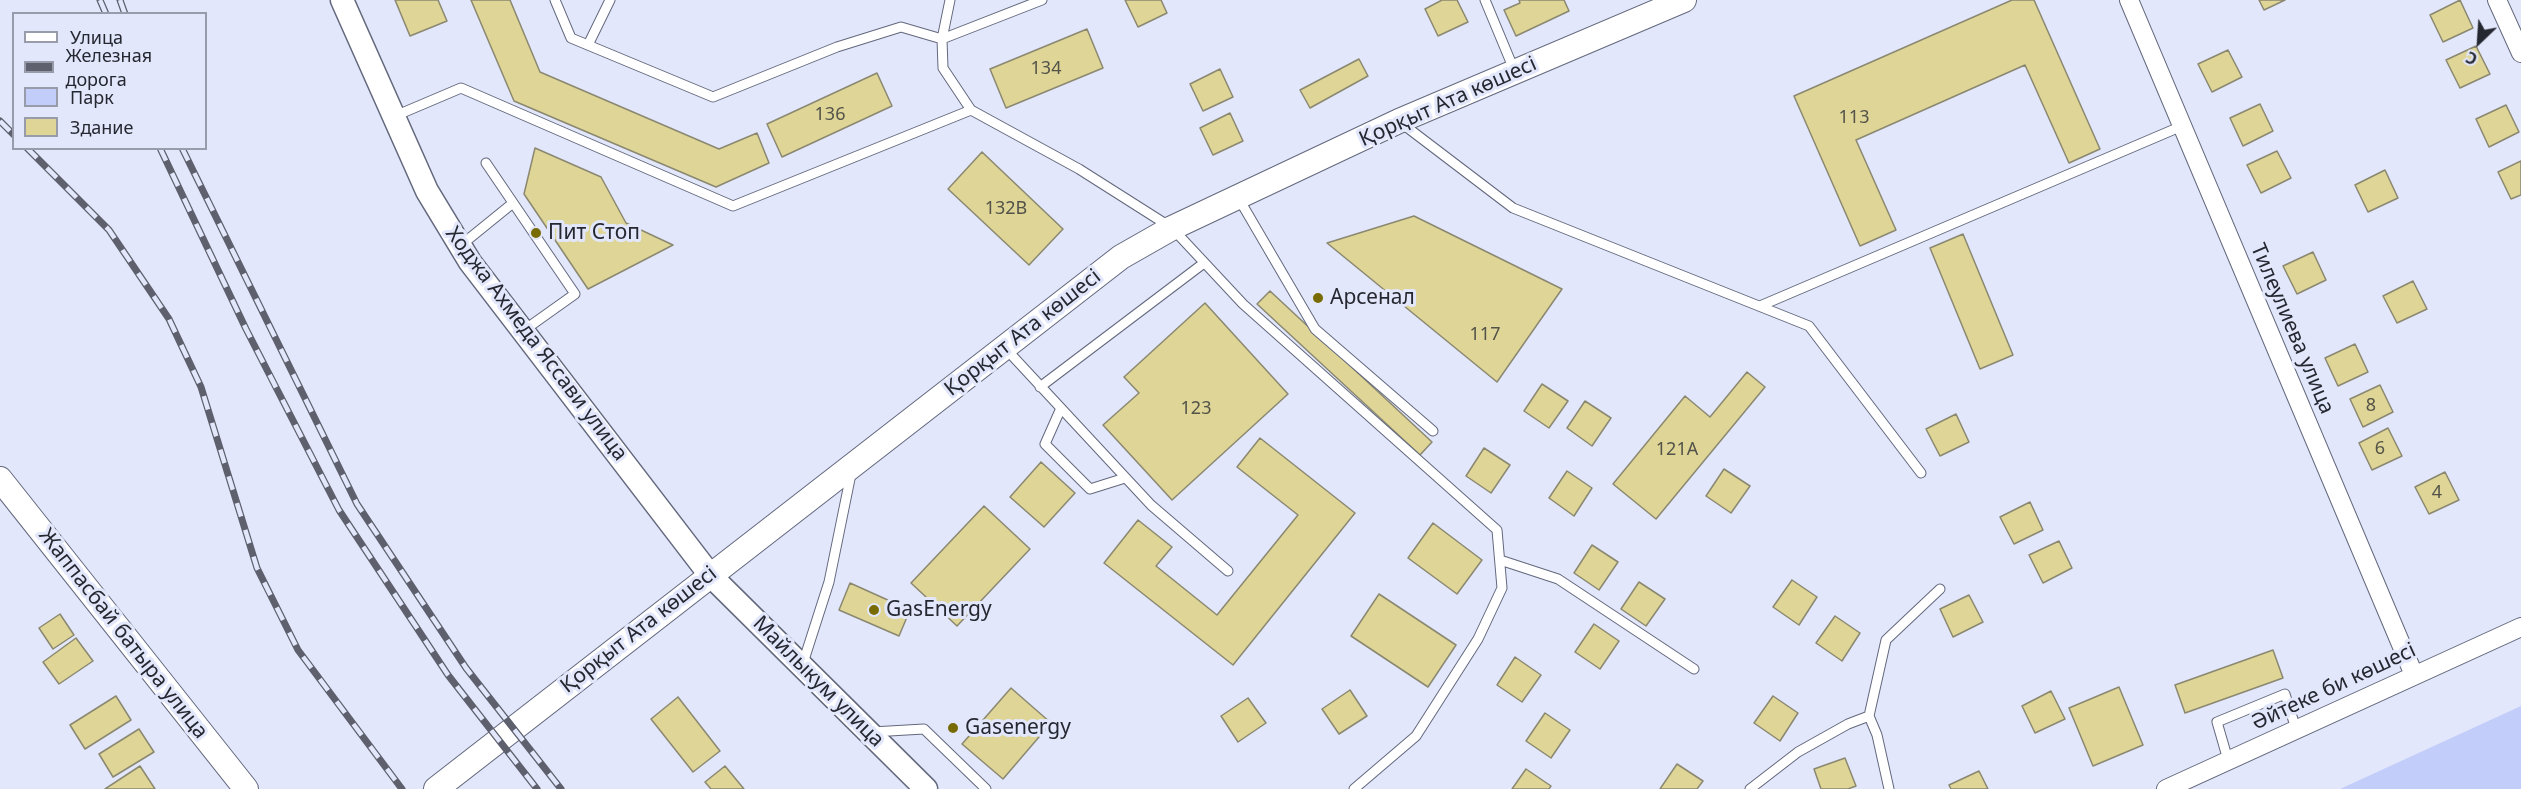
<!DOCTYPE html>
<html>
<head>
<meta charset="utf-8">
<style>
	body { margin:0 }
	#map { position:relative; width:2521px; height:789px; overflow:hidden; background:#e2e7fb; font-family:"Noto Sans",sans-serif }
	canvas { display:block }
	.legend { position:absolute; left:12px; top:12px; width:195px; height:138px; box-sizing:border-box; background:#e2e7fb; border:2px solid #979baa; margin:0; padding:8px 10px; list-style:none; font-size:18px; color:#262831 }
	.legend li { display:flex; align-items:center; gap:12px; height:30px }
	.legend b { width:30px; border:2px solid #979baa }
	.north { position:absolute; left:2449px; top:12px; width:60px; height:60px; -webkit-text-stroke:4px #e2e7fb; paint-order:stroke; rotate:205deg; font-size:16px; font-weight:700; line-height:24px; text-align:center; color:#262831 }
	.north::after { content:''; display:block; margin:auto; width:21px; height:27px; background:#262831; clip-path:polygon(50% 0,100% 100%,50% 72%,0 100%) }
</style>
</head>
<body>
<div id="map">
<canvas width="2521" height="789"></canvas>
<ul class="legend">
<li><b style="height:8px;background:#fff"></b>Улица</li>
<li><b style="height:8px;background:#5e616d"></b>Железная дорога</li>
<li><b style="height:16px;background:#c3cdfa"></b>Парк</li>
<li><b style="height:16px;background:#ded596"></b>Здание</li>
</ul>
<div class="north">С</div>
</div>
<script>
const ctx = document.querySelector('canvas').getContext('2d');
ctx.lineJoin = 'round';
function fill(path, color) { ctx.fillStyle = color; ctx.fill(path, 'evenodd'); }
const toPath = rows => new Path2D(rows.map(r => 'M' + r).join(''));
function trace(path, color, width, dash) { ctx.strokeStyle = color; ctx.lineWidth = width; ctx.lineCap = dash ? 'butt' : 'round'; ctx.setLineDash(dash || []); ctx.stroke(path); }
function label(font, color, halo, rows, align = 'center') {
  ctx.font = font + ' "Noto Sans",sans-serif'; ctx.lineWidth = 6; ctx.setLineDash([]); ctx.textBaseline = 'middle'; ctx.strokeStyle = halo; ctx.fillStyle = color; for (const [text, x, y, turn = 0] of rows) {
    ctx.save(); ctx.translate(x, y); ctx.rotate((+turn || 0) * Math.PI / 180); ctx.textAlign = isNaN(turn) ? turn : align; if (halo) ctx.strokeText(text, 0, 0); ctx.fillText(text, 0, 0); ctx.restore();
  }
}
fill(toPath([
	[2521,706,2521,789,2340,789]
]), '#c3cdfa');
const building = toPath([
	[395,0,438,0,447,21,410,36,395,0],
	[471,0,510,0,540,72,719,149,757,133,769,163,716,187,514,101,471,0],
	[1125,0,1161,0,1167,13,1138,27,1125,0],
	[1442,0,1457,0,1468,22,1438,36,1425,9,1442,0],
	[1519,0,1564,0,1569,11,1516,36,1504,10,1520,3,1519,0],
	[2012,0,2034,0,2100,149,2069,163,2025,65,1856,140,1896,230,1860,246,1794,96,2012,0],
	[2259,0,2285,0,2264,10,2259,0],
	[2460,0,2473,28,2443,42,2430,15,2460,0],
	[1087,29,1103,68,1006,108,990,69,1087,29],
	[2476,46,2490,74,2460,88,2446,60,2476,46],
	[2228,50,2242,77,2212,92,2198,64,2228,50],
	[1359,59,1368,76,1310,108,1300,90,1359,59],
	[1220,69,1233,97,1203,111,1190,84,1220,69],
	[877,73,892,106,782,157,767,124,877,73],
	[2260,104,2273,131,2243,146,2230,118,2260,104],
	[2506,105,2519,132,2489,147,2476,119,2506,105],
	[1230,113,1243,141,1213,155,1200,128,1230,113],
	[535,148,601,177,626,223,673,245,588,289,524,194,535,148],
	[2277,151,2291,178,2261,193,2247,165,2277,151],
	[982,152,1063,229,1029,265,948,189,982,152],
	[2521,161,2521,195,2511,199,2498,172,2521,161],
	[2385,170,2398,198,2368,212,2355,185,2385,170],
	[1414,216,1562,289,1497,382,1327,243,1414,216],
	[1963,234,2013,355,1980,369,1930,248,1963,234],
	[2313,252,2326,280,2297,294,2283,266,2313,252],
	[2413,281,2427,309,2397,323,2383,296,2413,281],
	[1270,291,1432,442,1420,455,1257,304,1270,291],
	[1205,303,1288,394,1172,500,1103,425,1139,393,1124,377,1205,303],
	[2355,344,2368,372,2338,386,2325,358,2355,344],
	[1747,372,1765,387,1656,519,1613,484,1685,396,1710,417,1747,372],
	[1542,384,1568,401,1549,428,1524,411,1542,384],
	[2380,385,2393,412,2363,427,2350,399,2380,385],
	[1585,401,1611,418,1592,446,1567,428,1585,401],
	[1956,414,1969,442,1940,456,1926,429,1956,414],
	[2388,428,2402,456,2372,470,2359,443,2388,428],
	[1260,438,1355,513,1233,665,1104,563,1138,520,1172,547,1156,566,1217,615,1298,515,1237,467,1260,438],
	[1484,448,1510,465,1491,493,1466,476,1484,448],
	[1041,462,1075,493,1044,527,1010,497,1041,462],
	[1724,469,1750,486,1731,513,1706,496,1724,469],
	[1567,471,1592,488,1574,516,1549,498,1567,471],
	[2445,472,2459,500,2429,514,2415,487,2445,472],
	[2030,502,2043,530,2014,544,2000,517,2030,502],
	[984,506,1030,549,957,626,911,583,984,506],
	[1433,523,1482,560,1457,594,1408,558,1433,523],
	[2059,541,2072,568,2043,583,2029,555,2059,541],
	[1592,545,1618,562,1599,590,1574,573,1592,545],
	[1792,580,1817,597,1799,625,1773,607,1792,580],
	[1639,582,1665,599,1646,626,1621,609,1639,582],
	[850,583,910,610,899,636,839,610,850,583],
	[1379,594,1456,645,1428,687,1351,636,1379,594],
	[1969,595,1983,622,1953,637,1940,609,1969,595],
	[60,614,74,635,53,649,39,628,60,614],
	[1835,616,1860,633,1842,661,1816,643,1835,616],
	[1594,624,1619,641,1600,669,1575,652,1594,624],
	[76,638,93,661,59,684,43,662,76,638],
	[2273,650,2283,678,2185,713,2175,685,2273,650],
	[1515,657,1541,675,1522,702,1497,685,1515,657],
	[2119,687,2143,745,2093,766,2069,708,2119,687],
	[1011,688,1051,723,1003,779,962,744,1011,688],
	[1350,690,1367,716,1339,734,1322,709,1350,690],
	[2051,691,2065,719,2035,733,2022,706,2051,691],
	[116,696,131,720,85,749,70,725,116,696],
	[1773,696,1798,713,1780,741,1754,723,1773,696],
	[678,697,720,751,693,772,651,719,678,697],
	[1248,698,1266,723,1238,742,1221,716,1248,698],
	[1545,713,1570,730,1551,758,1526,741,1545,713],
	[139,729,154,752,113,777,99,754,139,729],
	[1845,758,1856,786,1848,789,1821,789,1814,769,1845,758],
	[1677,764,1703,781,1697,789,1660,789,1677,764],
	[140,766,155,789,105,789,140,766],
	[725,766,744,789,711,789,705,782,725,766],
	[1526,769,1551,786,1549,789,1512,789,1526,769],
	[1979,771,1988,789,1951,789,1949,785,1979,771]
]);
fill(building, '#ded596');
trace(building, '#8b8871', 1.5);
const service = toPath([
	[555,0,571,38,713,97,837,47,901,27,942,39,1042,0],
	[950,0,942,39,943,68,971,110,1079,169,1172,228,1243,304,1497,530,1502,588,1478,639,1416,736,1354,789],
	[1485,0,1515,72],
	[588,45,610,0],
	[395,116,461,88,733,206,971,110],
	[1400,122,1513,208,1809,326,1921,473],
	[486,163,575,294,523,331],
	[1239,199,1315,329,1433,431],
	[460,246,513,203],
	[1760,306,2182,126],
	[1006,349,1151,505,1228,571],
	[1040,387,1204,263],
	[1061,408,1045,444,1090,489,1125,478],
	[1500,560,1558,579,1694,669],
	[803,663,829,582,851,474],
	[1869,716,1877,735,1889,789],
	[872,732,924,729,986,789],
	[2228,760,2217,722,2285,694,2296,729],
	[1750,789,1798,752,1848,724,1869,716,1886,640,1940,589]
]);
const minor = toPath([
	[2129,0,2414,675],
	[2497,0,2521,53],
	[2166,789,2521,627]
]);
const tertiary = toPath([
	[342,0,427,191,470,262,710,575,926,789]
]);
const secondary = toPath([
	[0,479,246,789],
	[436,789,1121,257,1172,228,1399,121,1684,0]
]);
trace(service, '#63687d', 11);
trace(minor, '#63687d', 20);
trace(tertiary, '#63687d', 25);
trace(secondary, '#63687d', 26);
trace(service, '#fff', 9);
trace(minor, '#fff', 18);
trace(tertiary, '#fff', 22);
trace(secondary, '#fff', 24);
const rail = toPath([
	[100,0,106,14],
	[120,0,125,14],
	[0,121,14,135],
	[27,148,109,230,169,319,201,387,257,568,298,650,402,789],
	[160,148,246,329,339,510,448,675,537,789],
	[182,148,357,504,466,668,561,789]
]);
trace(rail, '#5e616d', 7);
trace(rail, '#e2e7fb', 4.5, [14]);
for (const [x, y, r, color] of [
	[536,233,6,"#786b03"],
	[1318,298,6,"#786b03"],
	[874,610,6,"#786b03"],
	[953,728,6,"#786b03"]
]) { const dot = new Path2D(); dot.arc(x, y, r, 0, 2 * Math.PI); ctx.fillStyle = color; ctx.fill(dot); trace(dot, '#e2e7fb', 2); }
label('18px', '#54534a', null, [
	["134",1046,69],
	["136",830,115],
	["113",1854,118],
	["132В",1006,209],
	["117",1485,335],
	["8",2371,406],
	["123",1196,409],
	["6",2380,449],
	["121А",1677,450],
	["4",2437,493]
]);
label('21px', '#262831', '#e2e7fb', [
	["Қорқыт Ата көшесі",1448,102,-24],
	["Тилеулиева улица",2292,329,67],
	["Қорқыт Ата көшесі",1023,333,-38],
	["Ходжа Ахмеда Яссави улица",536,344,53],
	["Қорқыт Ата көшесі",639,630,-38],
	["Жаппасбай батыра улица",123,634,52],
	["Майлыкум улица",818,682,45],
	["Әйтеке би көшесі",2334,687,-25]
]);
label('21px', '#262831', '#e2e7fb', [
	["Пит Стоп",548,233],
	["Арсенал",1330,298],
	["GasEnergy",886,610],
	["Gasenergy",965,728]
], 'left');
</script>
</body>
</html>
